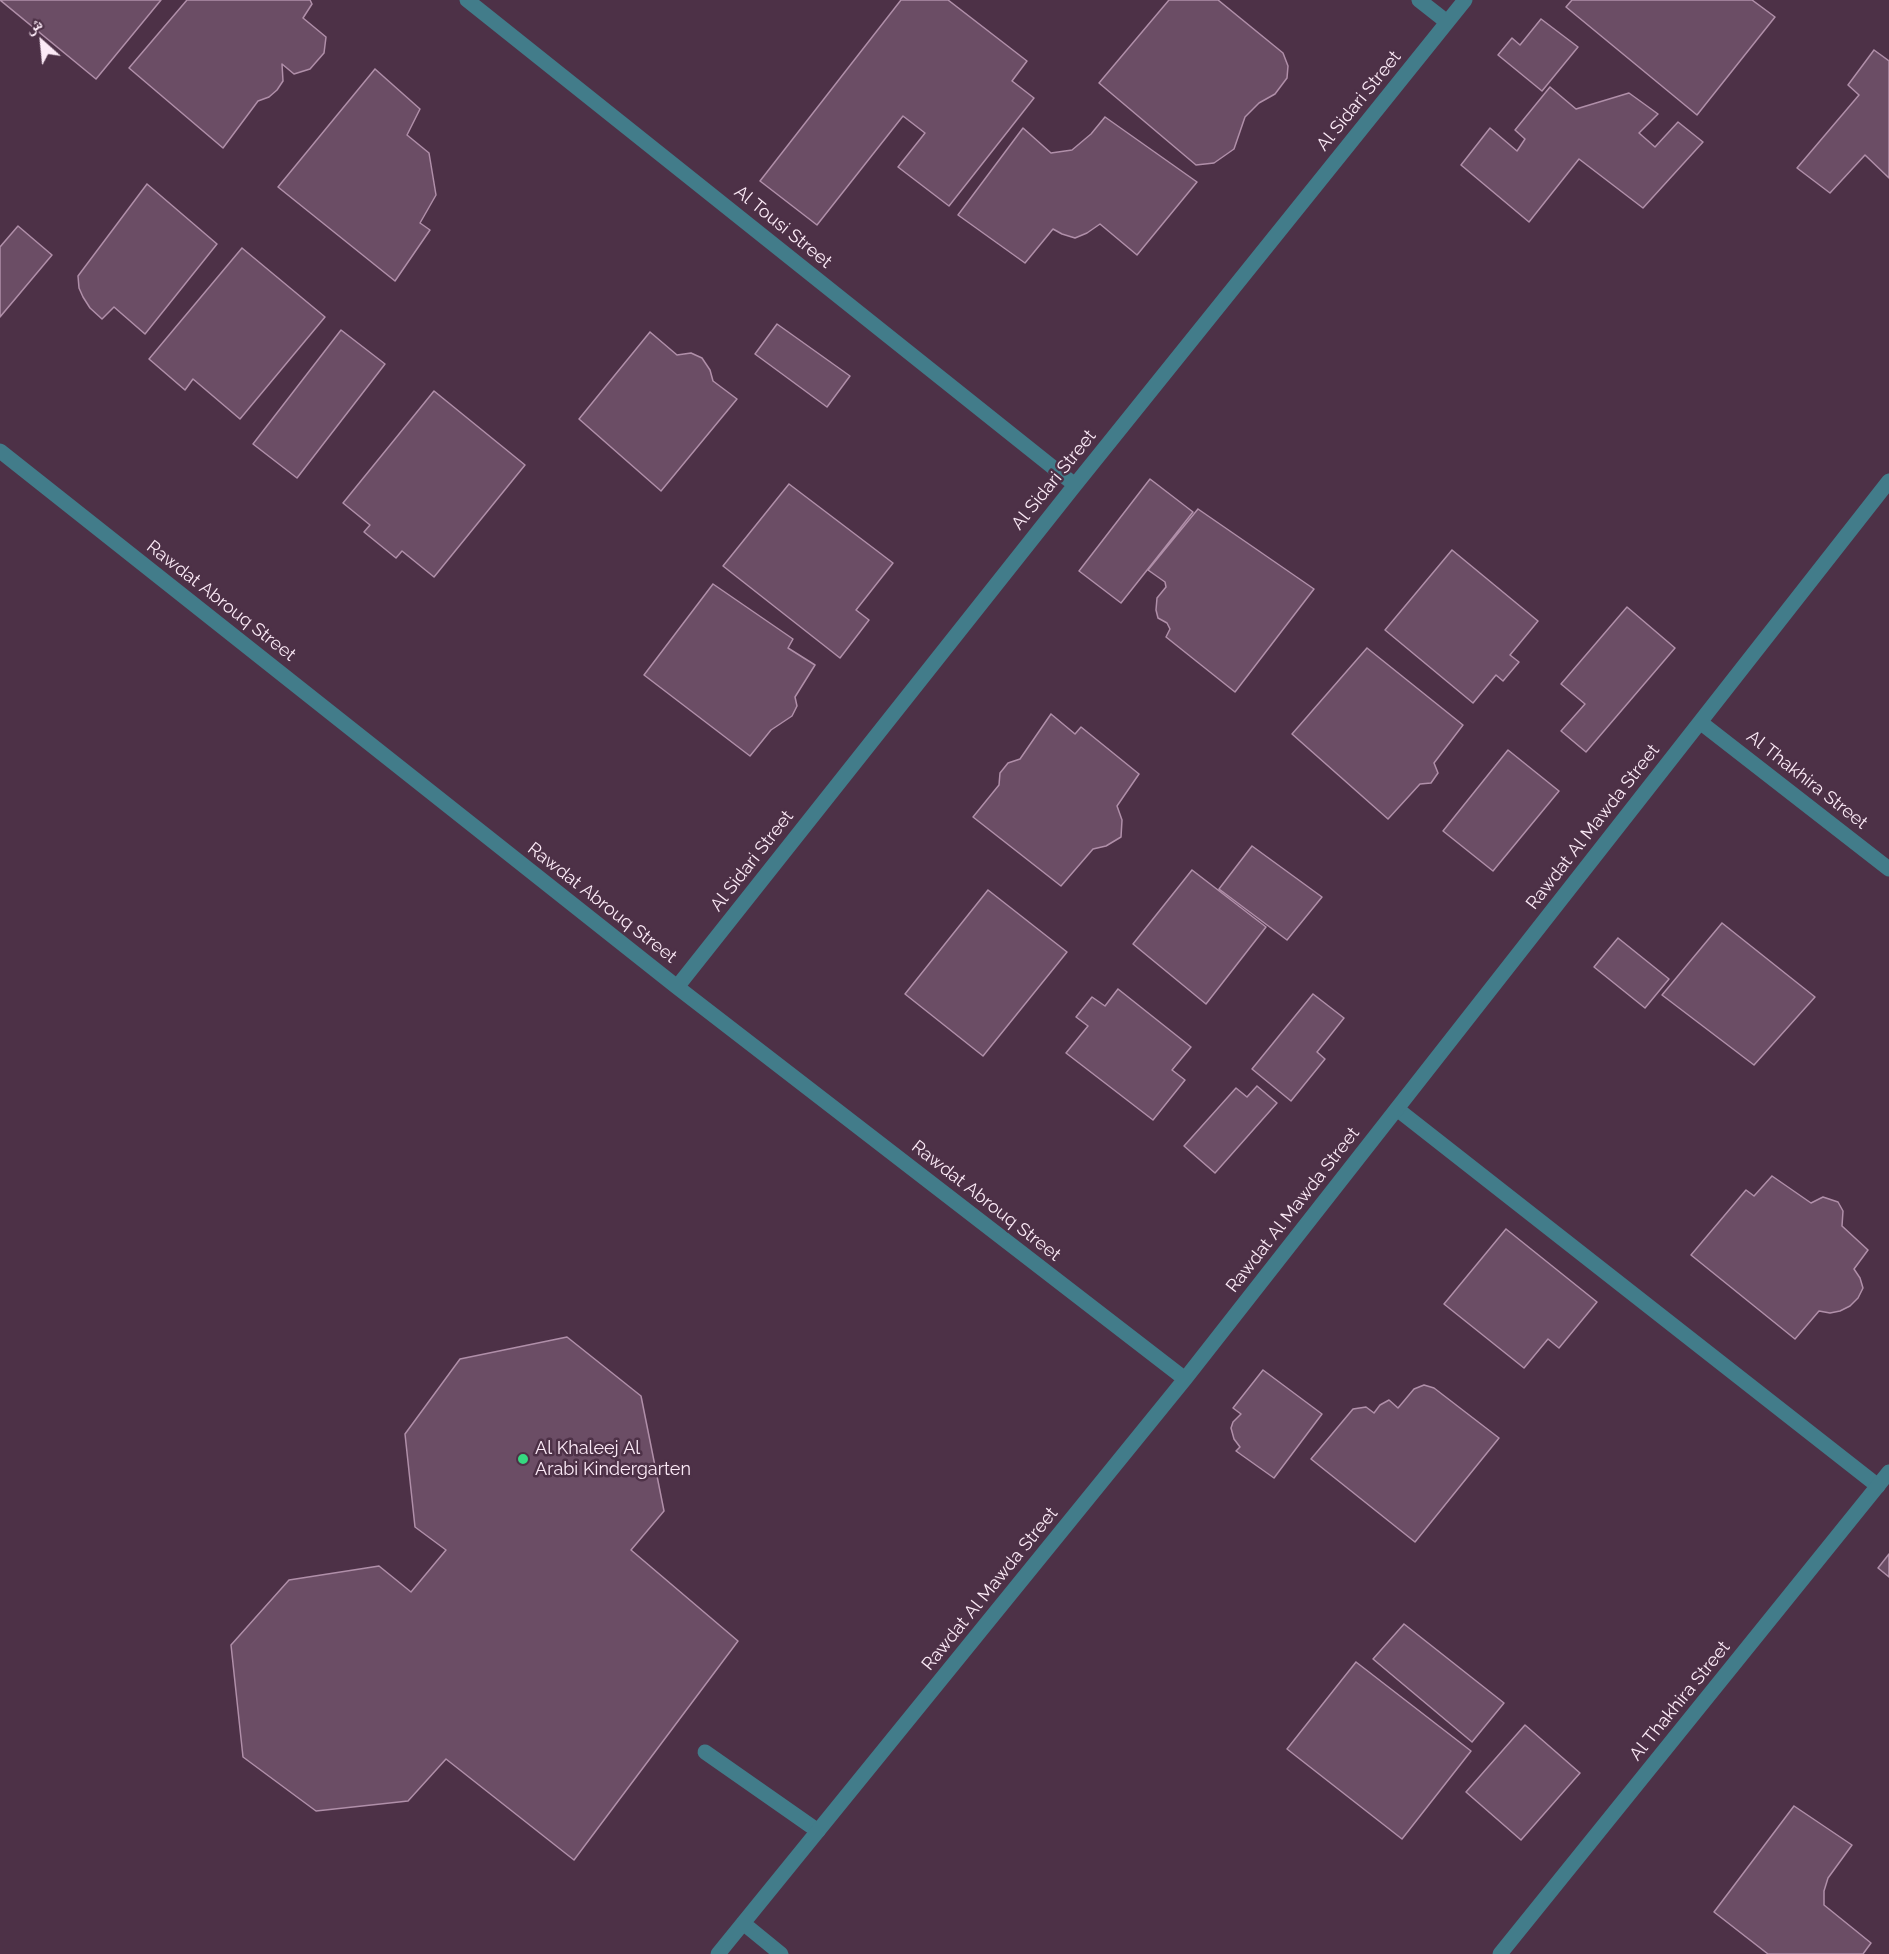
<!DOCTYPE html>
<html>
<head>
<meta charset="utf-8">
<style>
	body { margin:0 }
	#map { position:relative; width:1889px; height:1954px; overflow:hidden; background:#4d3147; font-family:Raleway,"Noto Naskh Arabic",sans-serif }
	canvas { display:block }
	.north { position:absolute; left:12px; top:12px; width:60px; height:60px; -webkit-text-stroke:4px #4d3147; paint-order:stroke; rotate:333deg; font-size:16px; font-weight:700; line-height:24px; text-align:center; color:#fceaf7 }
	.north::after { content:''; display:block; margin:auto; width:21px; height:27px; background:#fceaf7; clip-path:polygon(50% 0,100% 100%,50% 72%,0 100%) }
</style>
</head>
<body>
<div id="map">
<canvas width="1889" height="1954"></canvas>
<div class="north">ش</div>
</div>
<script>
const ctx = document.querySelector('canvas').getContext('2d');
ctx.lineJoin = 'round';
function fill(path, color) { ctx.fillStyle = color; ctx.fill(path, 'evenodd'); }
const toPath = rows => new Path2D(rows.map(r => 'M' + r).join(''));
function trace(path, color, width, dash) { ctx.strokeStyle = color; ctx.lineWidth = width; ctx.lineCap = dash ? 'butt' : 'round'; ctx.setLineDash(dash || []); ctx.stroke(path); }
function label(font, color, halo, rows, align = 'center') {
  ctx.font = font + ' Raleway,sans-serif'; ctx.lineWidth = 5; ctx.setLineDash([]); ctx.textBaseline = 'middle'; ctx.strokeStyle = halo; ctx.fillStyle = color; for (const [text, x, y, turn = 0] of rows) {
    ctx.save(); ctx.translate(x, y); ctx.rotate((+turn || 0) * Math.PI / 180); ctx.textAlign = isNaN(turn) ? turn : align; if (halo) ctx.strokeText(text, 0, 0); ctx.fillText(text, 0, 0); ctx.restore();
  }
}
const building = toPath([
	[0,0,161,0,96,79,0,0],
	[187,0,310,0,312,4,303,18,326,37,324,53,310,69,294,74,282,64,283,81,277,90,269,97,258,101,223,148,129,68,187,0],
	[901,0,948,0,1027,61,1012,81,1034,98,949,206,898,167,925,133,903,116,817,225,760,181,901,0],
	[1169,0,1218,0,1283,53,1288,66,1287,78,1275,94,1259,103,1245,117,1234,149,1214,163,1196,165,1099,83,1169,0],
	[1572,0,1752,0,1775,17,1697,115,1566,7,1572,0],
	[1541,19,1578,47,1542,91,1498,55,1512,38,1520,45,1541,19],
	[1874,50,1889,61,1889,178,1865,155,1830,193,1797,168,1859,95,1848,85,1874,50],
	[375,69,420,109,407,135,429,153,436,195,420,223,430,230,395,281,278,187,375,69],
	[1550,87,1576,109,1629,93,1658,114,1639,133,1655,147,1678,122,1703,142,1643,208,1579,159,1529,222,1461,165,1490,128,1517,151,1525,139,1515,130,1550,87],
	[1105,117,1197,182,1137,255,1100,224,1087,233,1075,238,1062,234,1053,229,1025,263,958,215,1023,128,1051,153,1072,150,1091,134,1105,117],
	[147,184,217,244,145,334,114,307,102,319,90,308,83,297,79,288,78,276,147,184],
	[18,226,52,255,0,317,0,247,18,226],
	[242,248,325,317,240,419,193,379,185,390,149,359,242,248],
	[777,324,850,376,827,407,755,354,777,324],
	[341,330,385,364,297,478,253,444,341,330],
	[650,332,677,355,691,353,702,358,710,370,713,381,737,399,661,491,579,419,650,332],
	[434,391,525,465,434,577,402,551,396,558,364,532,370,525,343,503,434,391],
	[1150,479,1193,512,1121,603,1079,571,1150,479],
	[789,484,893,563,856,610,869,620,840,658,723,566,789,484],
	[1198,509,1314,589,1235,692,1166,637,1170,629,1167,623,1158,618,1156,610,1157,598,1166,587,1165,582,1148,570,1198,509],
	[1452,550,1538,621,1510,655,1519,662,1503,681,1496,675,1473,703,1385,630,1452,550],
	[713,584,793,639,788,648,815,665,795,697,797,706,792,716,771,730,750,756,644,675,713,584],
	[1627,607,1675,648,1586,752,1561,731,1585,704,1561,684,1627,607],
	[1367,648,1463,725,1434,763,1438,773,1431,783,1420,784,1388,819,1292,734,1367,648],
	[1051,714,1075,734,1081,727,1139,774,1117,806,1122,820,1121,837,1106,846,1093,849,1061,886,973,817,999,785,1000,773,1008,763,1020,759,1051,714],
	[1508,750,1559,791,1493,871,1443,831,1508,750],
	[1252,846,1322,897,1287,940,1219,889,1252,846],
	[1192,870,1266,927,1206,1004,1133,944,1192,870],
	[988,890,1067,952,983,1056,905,994,988,890],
	[1722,923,1815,997,1754,1065,1662,995,1722,923],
	[1618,938,1669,979,1645,1008,1594,967,1618,938],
	[1118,989,1191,1047,1172,1070,1185,1080,1153,1120,1066,1053,1088,1026,1076,1017,1092,997,1105,1006,1118,989],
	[1313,994,1344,1018,1317,1052,1325,1059,1291,1101,1252,1069,1313,994],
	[1257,1086,1277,1103,1215,1173,1184,1146,1236,1088,1247,1097,1257,1086],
	[1772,1176,1811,1203,1823,1197,1838,1202,1843,1211,1842,1226,1868,1250,1854,1269,1860,1278,1863,1288,1858,1298,1850,1306,1840,1311,1830,1313,1819,1311,1795,1339,1691,1255,1746,1190,1754,1196,1772,1176],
	[1506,1229,1597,1302,1559,1348,1548,1339,1524,1368,1444,1304,1506,1229],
	[567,1337,641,1396,664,1511,631,1550,738,1641,574,1860,446,1759,408,1801,316,1811,243,1757,231,1645,289,1580,379,1566,411,1592,446,1550,415,1527,405,1434,460,1359,567,1337],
	[1263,1370,1322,1414,1274,1478,1236,1451,1240,1447,1234,1439,1231,1428,1233,1422,1241,1414,1233,1408,1263,1370],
	[1424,1385,1434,1388,1499,1438,1415,1542,1311,1459,1353,1409,1366,1407,1374,1413,1380,1405,1389,1400,1398,1408,1414,1389,1424,1385],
	[1889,1554,1889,1577,1878,1568,1889,1554],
	[1404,1624,1504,1703,1472,1742,1373,1659,1404,1624],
	[1356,1662,1471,1751,1402,1839,1287,1749,1356,1662],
	[1525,1725,1580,1773,1521,1840,1466,1792,1525,1725],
	[1794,1806,1852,1845,1828,1878,1824,1891,1824,1905,1871,1943,1863,1954,1768,1954,1714,1912,1794,1806]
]);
fill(building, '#6b4d65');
trace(building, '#b08fa9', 1.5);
trace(toPath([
	[1397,1109,1878,1486],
	[705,1752,818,1831]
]), '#427c8a', 15);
trace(toPath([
	[467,0,1075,485],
	[1419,0,1447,22],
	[0,451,677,987,1185,1379],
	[1700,722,1889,869],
	[677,987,1075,485,1465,0],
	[743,1923,781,1954],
	[718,1954,1185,1379,1889,481],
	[1500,1954,1889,1472]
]), '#427c8a', 15);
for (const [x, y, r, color] of [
	[523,1459,6,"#36d880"]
]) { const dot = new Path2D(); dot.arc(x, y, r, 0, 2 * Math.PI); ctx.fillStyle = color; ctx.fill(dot); trace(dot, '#4d3147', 2); }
label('18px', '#fceaf7', '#4d3147', [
	["Al Sidari Street",1359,101,-51],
	["Al Tousi Street",783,227,39],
	["Al Sidari Street",1054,480,-51],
	["Rawdat Abrouq Street",221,601,38],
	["Al Thakhira Street",1807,780,38],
	["Rawdat Al Mawda Street",1593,827,-52],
	["Al Sidari Street",752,861,-52],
	["Rawdat Abrouq Street",602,903,38],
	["Rawdat Abrouq Street",986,1201,38],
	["Rawdat Al Mawda Street",1293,1210,-52],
	["Rawdat Al Mawda Street",990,1589,-51],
	["Al Thakhira Street",1680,1701,-51]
]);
label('18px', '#fceaf7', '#4d3147', [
	["Al Khaleej Al",535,1449],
	["Arabi Kindergarten",535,1470]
], 'left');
</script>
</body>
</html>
